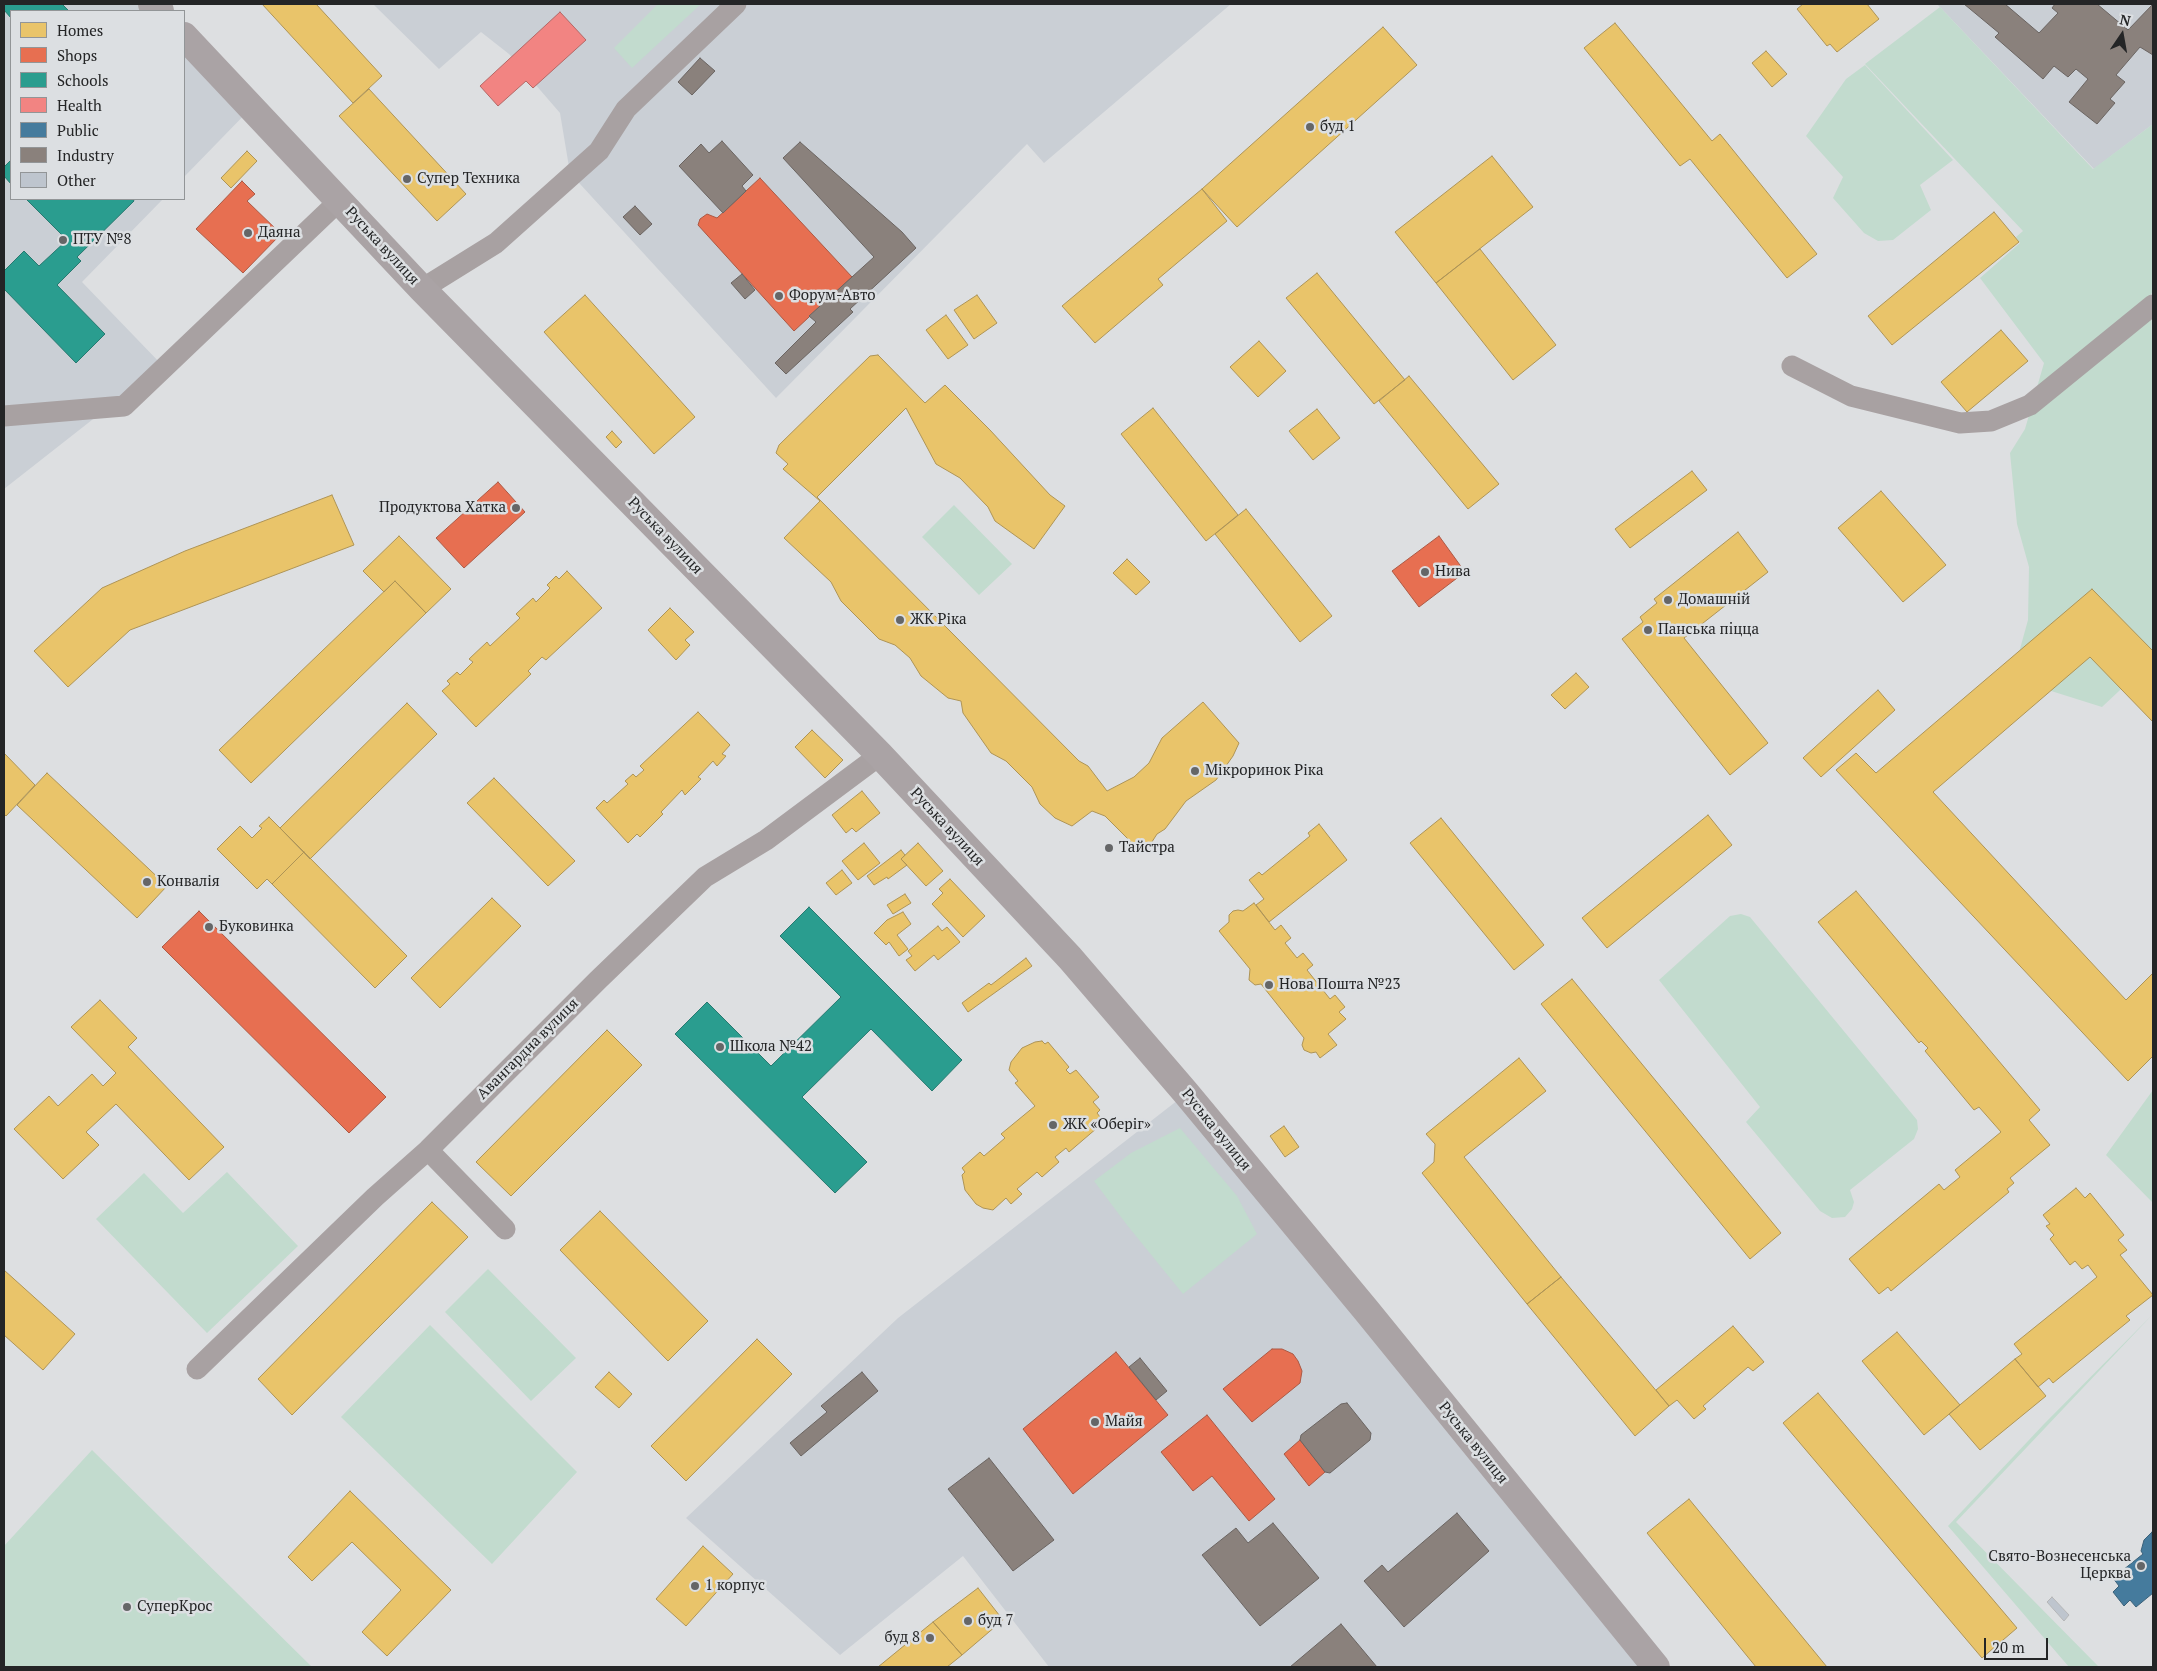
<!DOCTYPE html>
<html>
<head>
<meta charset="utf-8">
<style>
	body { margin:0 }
	#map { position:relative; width:2157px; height:1671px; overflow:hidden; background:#dddfe1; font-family:"PT Serif",serif }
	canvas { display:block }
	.frame { position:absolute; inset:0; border:5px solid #242526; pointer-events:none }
	.legend { position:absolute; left:10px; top:10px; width:175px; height:190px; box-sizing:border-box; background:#dcdfe2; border:1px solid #929597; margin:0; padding:6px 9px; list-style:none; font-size:15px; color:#242526 }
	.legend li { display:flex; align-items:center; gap:10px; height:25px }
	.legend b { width:25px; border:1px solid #929597 }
	.north { position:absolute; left:2097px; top:10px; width:50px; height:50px; -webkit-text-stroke:4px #dcdfe2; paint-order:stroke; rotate:12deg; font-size:14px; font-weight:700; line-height:20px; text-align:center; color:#242526 }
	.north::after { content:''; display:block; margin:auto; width:18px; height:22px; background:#242526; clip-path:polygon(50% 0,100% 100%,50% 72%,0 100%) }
	.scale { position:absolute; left:1984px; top:1638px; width:64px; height:22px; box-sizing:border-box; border:2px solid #242526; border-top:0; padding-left:6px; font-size:15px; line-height:18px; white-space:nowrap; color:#242526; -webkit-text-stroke:4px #dcdfe2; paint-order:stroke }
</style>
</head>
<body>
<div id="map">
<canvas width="2157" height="1671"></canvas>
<div class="frame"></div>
<ul class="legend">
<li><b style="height:14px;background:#e9c46a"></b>Homes</li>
<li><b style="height:14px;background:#e76f51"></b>Shops</li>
<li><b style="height:14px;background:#2a9d8f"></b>Schools</li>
<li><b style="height:14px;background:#f28482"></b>Health</li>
<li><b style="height:14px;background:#457b9d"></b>Public</li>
<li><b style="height:14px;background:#8a817c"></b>Industry</li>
<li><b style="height:14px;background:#bec5ce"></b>Other</li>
</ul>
<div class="north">N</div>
<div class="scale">20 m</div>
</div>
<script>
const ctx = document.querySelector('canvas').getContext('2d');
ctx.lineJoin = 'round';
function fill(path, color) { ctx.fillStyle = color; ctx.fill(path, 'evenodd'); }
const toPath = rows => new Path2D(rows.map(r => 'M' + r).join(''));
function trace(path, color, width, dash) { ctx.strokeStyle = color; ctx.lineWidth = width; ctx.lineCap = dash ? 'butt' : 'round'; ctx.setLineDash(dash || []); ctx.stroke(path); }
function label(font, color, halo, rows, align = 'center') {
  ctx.font = font + ' "PT Serif",serif'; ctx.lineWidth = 5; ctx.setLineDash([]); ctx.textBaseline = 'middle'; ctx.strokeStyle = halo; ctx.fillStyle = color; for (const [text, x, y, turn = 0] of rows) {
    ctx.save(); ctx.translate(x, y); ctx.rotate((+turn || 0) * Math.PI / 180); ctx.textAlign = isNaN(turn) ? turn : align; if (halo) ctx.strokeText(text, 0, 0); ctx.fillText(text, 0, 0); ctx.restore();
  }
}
fill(toPath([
	[4,4,159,4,166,11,11,11,11,199,163,199,82,282,162,365,4,489],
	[373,4,1231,4,1044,163,1027,144,776,398,570,173,560,113,509,54,481,32,439,69],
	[1937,4,2153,4,2153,124,2094,169],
	[184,30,254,105,184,177],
	[1187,1093,1658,1667,1049,1667,963,1556,840,1655,686,1518,898,1318]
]), '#cacfd5');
fill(toPath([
	[658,4,701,4,632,68,614,48],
	[1940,7,2093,169,2153,124,2153,292,2151,294,2153,392,2153,659,2102,707,2048,690,2018,656,2028,620,2029,567,2017,524,2010,453,2025,429,2044,363,1980,278,2020,243,2016,237,2023,231,1865,64],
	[1865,65,1953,160,1920,185,1931,210,1893,240,1878,241,1864,233,1833,198,1843,177,1806,136,1846,79],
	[954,505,1012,564,979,595,922,537],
	[1741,914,1750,917,1917,1120,1918,1129,1914,1139,1850,1190,1854,1202,1852,1209,1845,1217,1832,1218,1820,1211,1746,1122,1760,1107,1659,980,1730,916],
	[2153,1090,2153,1203,2106,1155],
	[1180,1128,1237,1196,1257,1234,1183,1294,1127,1225,1094,1181,1131,1153],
	[227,1172,298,1246,207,1333,96,1219,144,1173,183,1213],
	[488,1269,576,1358,531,1401,445,1312],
	[2153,1314,1956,1522,2099,1667,2069,1667,1948,1526,2044,1424],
	[430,1325,577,1472,492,1564,341,1417],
	[92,1450,312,1667,4,1667,4,1546]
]), '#c2dbce');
const homes = toPath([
	[262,4,316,4,382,76,353,103,262,4],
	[1803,4,1867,4,1879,19,1837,52,1830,44,1827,46,1797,9,1803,4],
	[1615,23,1712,141,1720,134,1817,254,1787,278,1690,159,1680,166,1584,48,1615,23],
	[1383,27,1417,65,1237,227,1202,189,1383,27],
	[1766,51,1787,74,1772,87,1752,63,1766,51],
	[369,89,466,194,437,221,339,116,369,89],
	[247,151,257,161,231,188,221,178,247,151],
	[1492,156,1533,207,1436,283,1395,232,1492,156],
	[1202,189,1227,221,1158,279,1163,285,1095,343,1062,306,1202,189],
	[1994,212,2019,242,1892,345,1868,316,1994,212],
	[1480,249,1556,345,1513,380,1436,283,1480,249],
	[1317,273,1405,380,1374,404,1286,298,1317,273],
	[585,295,695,417,654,454,544,332,585,295],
	[977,295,997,323,974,339,954,310,977,295],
	[946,315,968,345,948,359,926,330,946,315],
	[2001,330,2028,361,1967,412,1941,382,2001,330],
	[1259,341,1286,371,1258,397,1230,367,1259,341],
	[878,355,925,403,945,385,990,430,1050,495,1065,506,1034,549,995,521,988,507,960,478,936,464,906,408,817,497,1079,761,1088,766,1107,791,1134,777,1149,763,1162,738,1203,702,1239,743,1233,756,1216,780,1186,801,1165,829,1157,834,1148,848,1140,851,1105,816,1092,811,1072,826,1055,818,1040,804,1032,787,1006,761,991,753,963,713,961,701,948,698,921,676,910,658,895,645,879,639,841,601,831,582,784,538,820,501,783,469,788,464,776,453,779,445,870,356,878,355],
	[1409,376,1499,484,1468,509,1379,401,1409,376],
	[1153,408,1238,515,1206,541,1121,434,1153,408],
	[1317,409,1340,438,1313,460,1289,431,1317,409],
	[612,431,622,442,616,448,606,437,612,431],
	[1692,471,1707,490,1630,548,1615,529,1692,471],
	[1881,491,1946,565,1903,602,1838,528,1881,491],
	[332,495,354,545,130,630,68,687,34,651,102,588,185,551,332,495],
	[1246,509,1332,616,1300,642,1215,534,1246,509],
	[1738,532,1768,572,1684,638,1768,743,1730,775,1622,639,1643,622,1640,617,1657,603,1654,599,1738,532],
	[399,536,451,589,426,613,395,581,384,592,363,571,399,536],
	[1127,559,1150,582,1136,595,1113,573,1127,559],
	[567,571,602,608,546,660,542,657,528,671,531,674,476,727,442,691,450,684,447,681,457,672,460,675,473,662,469,659,487,642,490,646,520,618,516,614,533,598,536,602,550,588,547,585,556,576,559,579,567,571],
	[395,581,426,613,251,783,219,750,395,581],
	[2092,589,2153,651,2153,722,2090,657,1933,792,2126,1000,2153,973,2153,1056,2128,1081,1836,770,1856,753,1876,773,2092,589],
	[670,608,694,632,685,640,690,645,676,660,648,630,670,608],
	[1576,673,1589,687,1565,709,1551,695,1576,673],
	[1878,690,1895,710,1821,777,1803,758,1878,690],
	[407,703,437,734,310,859,280,828,407,703],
	[698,712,730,745,722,754,726,756,717,766,713,761,698,777,701,779,685,795,682,790,661,812,663,814,640,837,637,834,628,843,596,808,604,800,607,803,628,784,625,781,633,774,636,777,644,770,640,766,698,712],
	[812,730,843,760,825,778,795,747,812,730],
	[4,753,35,785,6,816,4,814,4,753],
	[47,773,167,886,137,918,17,805,47,773],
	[494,778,575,861,548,886,467,803,494,778],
	[862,791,880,813,856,832,852,828,846,833,832,815,862,791],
	[1708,815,1732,845,1607,948,1582,918,1708,815],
	[269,817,304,852,272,884,267,879,257,889,217,849,240,826,252,838,262,828,259,826,269,817],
	[1441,818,1544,945,1514,970,1410,843,1441,818],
	[1319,824,1347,860,1269,922,1256,905,1264,899,1249,880,1259,872,1262,875,1310,836,1308,833,1319,824],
	[864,843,880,863,858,880,842,861,864,843],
	[918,843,943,871,926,886,901,859,918,843],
	[901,850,905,855,901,859,907,865,888,879,887,877,874,885,867,876,901,850],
	[304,852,407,956,375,988,272,884,304,852],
	[842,870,852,883,836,895,826,883,842,870],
	[950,879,985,916,963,937,932,904,943,893,939,889,950,879],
	[1856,891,2040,1110,2029,1120,2050,1145,2010,1178,2014,1183,2007,1189,2009,1192,1891,1291,1888,1287,1879,1294,1849,1259,1939,1184,1944,1190,1960,1177,1955,1170,2001,1132,1979,1107,1974,1110,1925,1051,1928,1048,1921,1041,1919,1043,1818,922,1856,891],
	[905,894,911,903,893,914,887,905,905,894],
	[492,898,521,926,440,1008,411,978,492,898],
	[1254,903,1275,930,1281,925,1291,938,1285,943,1297,958,1303,953,1313,965,1307,970,1330,999,1335,995,1345,1007,1339,1012,1346,1019,1328,1034,1337,1045,1320,1058,1316,1052,1311,1053,1304,1050,1302,1045,1304,1038,1261,984,1255,985,1249,980,1250,969,1219,931,1229,922,1229,915,1233,911,1238,910,1243,911,1254,903],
	[903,912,911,924,897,935,908,949,899,956,889,942,886,945,874,933,887,920,903,912],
	[938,926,942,931,947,927,960,942,938,960,934,955,915,971,906,960,912,956,908,951,938,926],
	[1026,958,1032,966,968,1012,962,1003,989,983,991,985,1026,958],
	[1572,979,1781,1233,1750,1259,1541,1004,1572,979],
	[100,1000,137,1038,128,1047,224,1147,189,1180,116,1104,86,1132,99,1145,63,1179,14,1129,49,1096,58,1106,92,1074,103,1086,116,1073,71,1027,100,1000],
	[607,1030,642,1065,511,1196,476,1162,607,1030],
	[1042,1041,1045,1044,1048,1042,1069,1067,1066,1070,1070,1074,1076,1070,1099,1097,1093,1102,1100,1110,1097,1113,1100,1117,1093,1123,1097,1128,1069,1152,1066,1148,1055,1157,1059,1162,1042,1177,1037,1172,1017,1189,1022,1194,1011,1204,1006,1198,993,1210,983,1208,976,1204,965,1190,962,1175,965,1172,962,1168,980,1152,984,1156,1005,1138,1001,1134,1035,1106,1015,1083,1018,1081,1009,1070,1011,1062,1022,1048,1035,1042,1042,1041],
	[1519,1058,1546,1091,1464,1157,1561,1277,1527,1304,1422,1173,1434,1162,1435,1144,1426,1134,1519,1058],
	[1284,1126,1299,1147,1285,1157,1270,1136,1284,1126],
	[2076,1188,2085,1198,2090,1193,2124,1235,2118,1240,2127,1250,2120,1255,2153,1295,2126,1316,2130,1320,2053,1383,2049,1378,2038,1387,2015,1359,2022,1354,2014,1344,2097,1277,2088,1265,2082,1269,2075,1261,2070,1265,2050,1239,2054,1235,2046,1226,2050,1224,2043,1215,2076,1188],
	[432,1202,468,1237,292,1415,258,1379,432,1202],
	[600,1211,708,1321,668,1361,560,1250,600,1211],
	[4,1270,75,1334,43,1370,4,1335,4,1270],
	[1561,1277,1669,1406,1635,1436,1527,1304,1561,1277],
	[1733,1326,1764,1362,1753,1371,1748,1367,1703,1406,1706,1409,1694,1419,1677,1400,1669,1406,1656,1390,1733,1326],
	[1897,1332,1960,1405,1924,1435,1862,1361,1897,1332],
	[757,1339,792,1374,686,1481,651,1446,757,1339],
	[2015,1359,2046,1396,1980,1450,1949,1414,2015,1359],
	[609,1372,632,1394,619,1408,595,1387,609,1372],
	[1818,1393,2017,1628,1982,1658,1783,1423,1818,1393],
	[350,1491,451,1590,387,1656,362,1632,401,1590,352,1542,312,1581,288,1557,350,1491],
	[1689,1499,1827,1667,1756,1667,1647,1533,1689,1499],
	[703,1546,733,1574,686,1626,656,1599,703,1546],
	[978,1588,1003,1620,962,1655,933,1622,978,1588],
	[933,1622,962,1655,947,1667,878,1667,933,1622]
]);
fill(homes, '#e9c46a');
trace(homes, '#ae9456', 1);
const shops = toPath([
	[760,178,852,277,794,331,698,225,700,219,707,214,717,218,760,178],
	[242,181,255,194,247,201,281,234,243,273,196,229,242,181],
	[498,482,525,512,464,568,436,538,498,482],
	[1439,536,1465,572,1419,607,1392,571,1439,536],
	[199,911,386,1097,349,1133,162,947,199,911],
	[1272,1349,1282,1349,1293,1354,1298,1361,1302,1371,1300,1383,1252,1422,1223,1389,1272,1349],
	[1116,1352,1168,1415,1073,1494,1023,1429,1116,1352],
	[1207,1415,1275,1499,1249,1521,1212,1476,1193,1491,1161,1452,1207,1415],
	[1300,1440,1325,1472,1309,1486,1284,1454,1300,1440]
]);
fill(shops, '#e76f51');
trace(shops, '#ac5944', 1);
const schools = toPath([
	[4,4,62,4,69,11,11,11,11,18,4,10,4,4],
	[11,160,11,184,4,176,4,167,11,160],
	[26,199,133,199,134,201,77,257,81,261,57,285,105,334,76,363,4,289,4,271,24,251,39,266,67,240,26,199],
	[809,907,962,1060,932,1091,871,1029,802,1097,867,1162,835,1193,675,1034,707,1002,771,1066,841,997,780,936,809,907]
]);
fill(schools, '#2a9d8f');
trace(schools, '#287970', 1);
const health = toPath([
	[560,12,586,40,533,88,526,81,498,106,480,86,560,12]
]);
fill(health, '#f28482');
trace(health, '#b46866', 1);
const public = toPath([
	[2152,1532,2153,1593,2136,1607,2130,1600,2124,1606,2113,1592,2119,1586,2113,1578,2143,1554,2141,1551,2144,1540,2152,1532]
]);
fill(public, '#457b9d');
trace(public, '#3b6179', 1);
const industry = toPath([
	[1964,4,2005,4,2039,33,2058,13,2052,8,2055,4,2097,4,2128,30,2153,4,2153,55,2140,47,2116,75,2125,82,2110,99,2115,103,2097,124,2069,102,2088,79,2076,69,2068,77,2054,66,2043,79,1995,37,1999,33,1964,4],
	[700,58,715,71,692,95,678,82,700,58],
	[722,141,753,175,742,186,746,191,723,213,679,166,701,144,709,153,722,141],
	[800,142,902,232,916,248,850,309,853,312,786,374,775,363,816,322,809,316,874,257,783,158,800,142],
	[635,206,652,224,640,235,623,217,635,206],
	[742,274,755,290,745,299,731,283,742,274],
	[1140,1358,1167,1391,1156,1400,1129,1367,1140,1358],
	[862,1372,878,1391,801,1456,790,1443,827,1412,821,1406,862,1372],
	[1347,1403,1371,1433,1370,1440,1330,1473,1325,1472,1300,1440,1301,1435,1341,1404,1347,1403],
	[989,1458,1054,1540,1013,1571,948,1489,989,1458],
	[1457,1513,1489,1551,1404,1627,1364,1581,1382,1565,1388,1572,1457,1513],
	[1273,1523,1319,1578,1260,1626,1202,1555,1236,1528,1248,1543,1273,1523],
	[1341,1624,1377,1667,1290,1667,1341,1624]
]);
fill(industry, '#8a817c');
trace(industry, '#6b6562', 1);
const building = toPath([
	[2052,1597,2069,1615,2064,1621,2047,1602,2052,1597]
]);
fill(building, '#bec5ce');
trace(building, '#b5b6b7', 1);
trace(toPath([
	[422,289,496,243,599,151,626,109,736,4],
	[1792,366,1851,396,1960,423,1991,421,2030,405,2153,305],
	[4,416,124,406,340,200],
	[428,1150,505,1229],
	[197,1369,375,1197,428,1150,598,980,705,877,766,840,880,755]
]), '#a8a1a2', 21);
trace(toPath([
	[152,4,160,11],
	[184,36,422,289,880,755,1070,958,1186,1093,1366,1310,1656,1667]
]), '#aaa3a5', 28);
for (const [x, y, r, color] of [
	[1310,127,5,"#656667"],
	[407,179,5,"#656667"],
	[248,233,5,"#656667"],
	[63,240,5,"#656667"],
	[779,296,5,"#656667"],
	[516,508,5,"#656667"],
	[1425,572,5,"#656667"],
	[1668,600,5,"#656667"],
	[900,620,5,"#656667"],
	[1648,630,5,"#656667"],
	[1195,771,5,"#656667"],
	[1109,848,5,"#656667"],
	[147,882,5,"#656667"],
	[209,927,5,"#656667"],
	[1269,985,5,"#656667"],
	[720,1047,5,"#656667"],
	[1053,1125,5,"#656667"],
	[1095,1422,5,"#656667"],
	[2141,1566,5,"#656667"],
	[695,1586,5,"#656667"],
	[127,1607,5,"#656667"],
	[968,1621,5,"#656667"],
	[930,1638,5,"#656667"]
]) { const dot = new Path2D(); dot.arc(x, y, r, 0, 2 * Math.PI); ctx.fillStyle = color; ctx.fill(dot); trace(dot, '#dcdfe2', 2); }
label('15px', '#242526', '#dcdfe2', [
	["буд 1",1320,127],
	["Супер Техника",417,179],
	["Даяна",258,233],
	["ПТУ №8",73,240],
	["Форум-Авто",789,296],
	["Продуктова Хатка",506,508,"right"],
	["Нива",1435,572],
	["Домашній",1678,600],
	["ЖК Ріка",910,620],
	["Панська пiцца",1658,630],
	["Мікроринок Ріка",1205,771],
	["Тайстра",1119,848],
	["Конвалія",157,882],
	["Буковинка",219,927],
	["Нова Пошта №23",1279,985],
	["Школа №42",730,1047],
	["ЖК «Оберіг»",1063,1125],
	["Майя",1105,1422],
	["Свято-Вознесенська",2131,1557,"right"],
	["Церква",2131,1574,"right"],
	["1 корпус",705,1586],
	["СуперКрос",137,1607],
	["буд 7",978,1621],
	["буд 8",920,1638,"right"]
], 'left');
label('15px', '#242526', '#dcdfe2', [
	["Руська вулиця",382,246,47],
	["Руська вулиця",665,536,46],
	["Руська вулиця",947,827,47],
	["Авангардна вулиця",528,1049,-45],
	["Руська вулиця",1216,1130,51],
	["Руська вулиця",1473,1443,51]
]);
</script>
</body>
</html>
